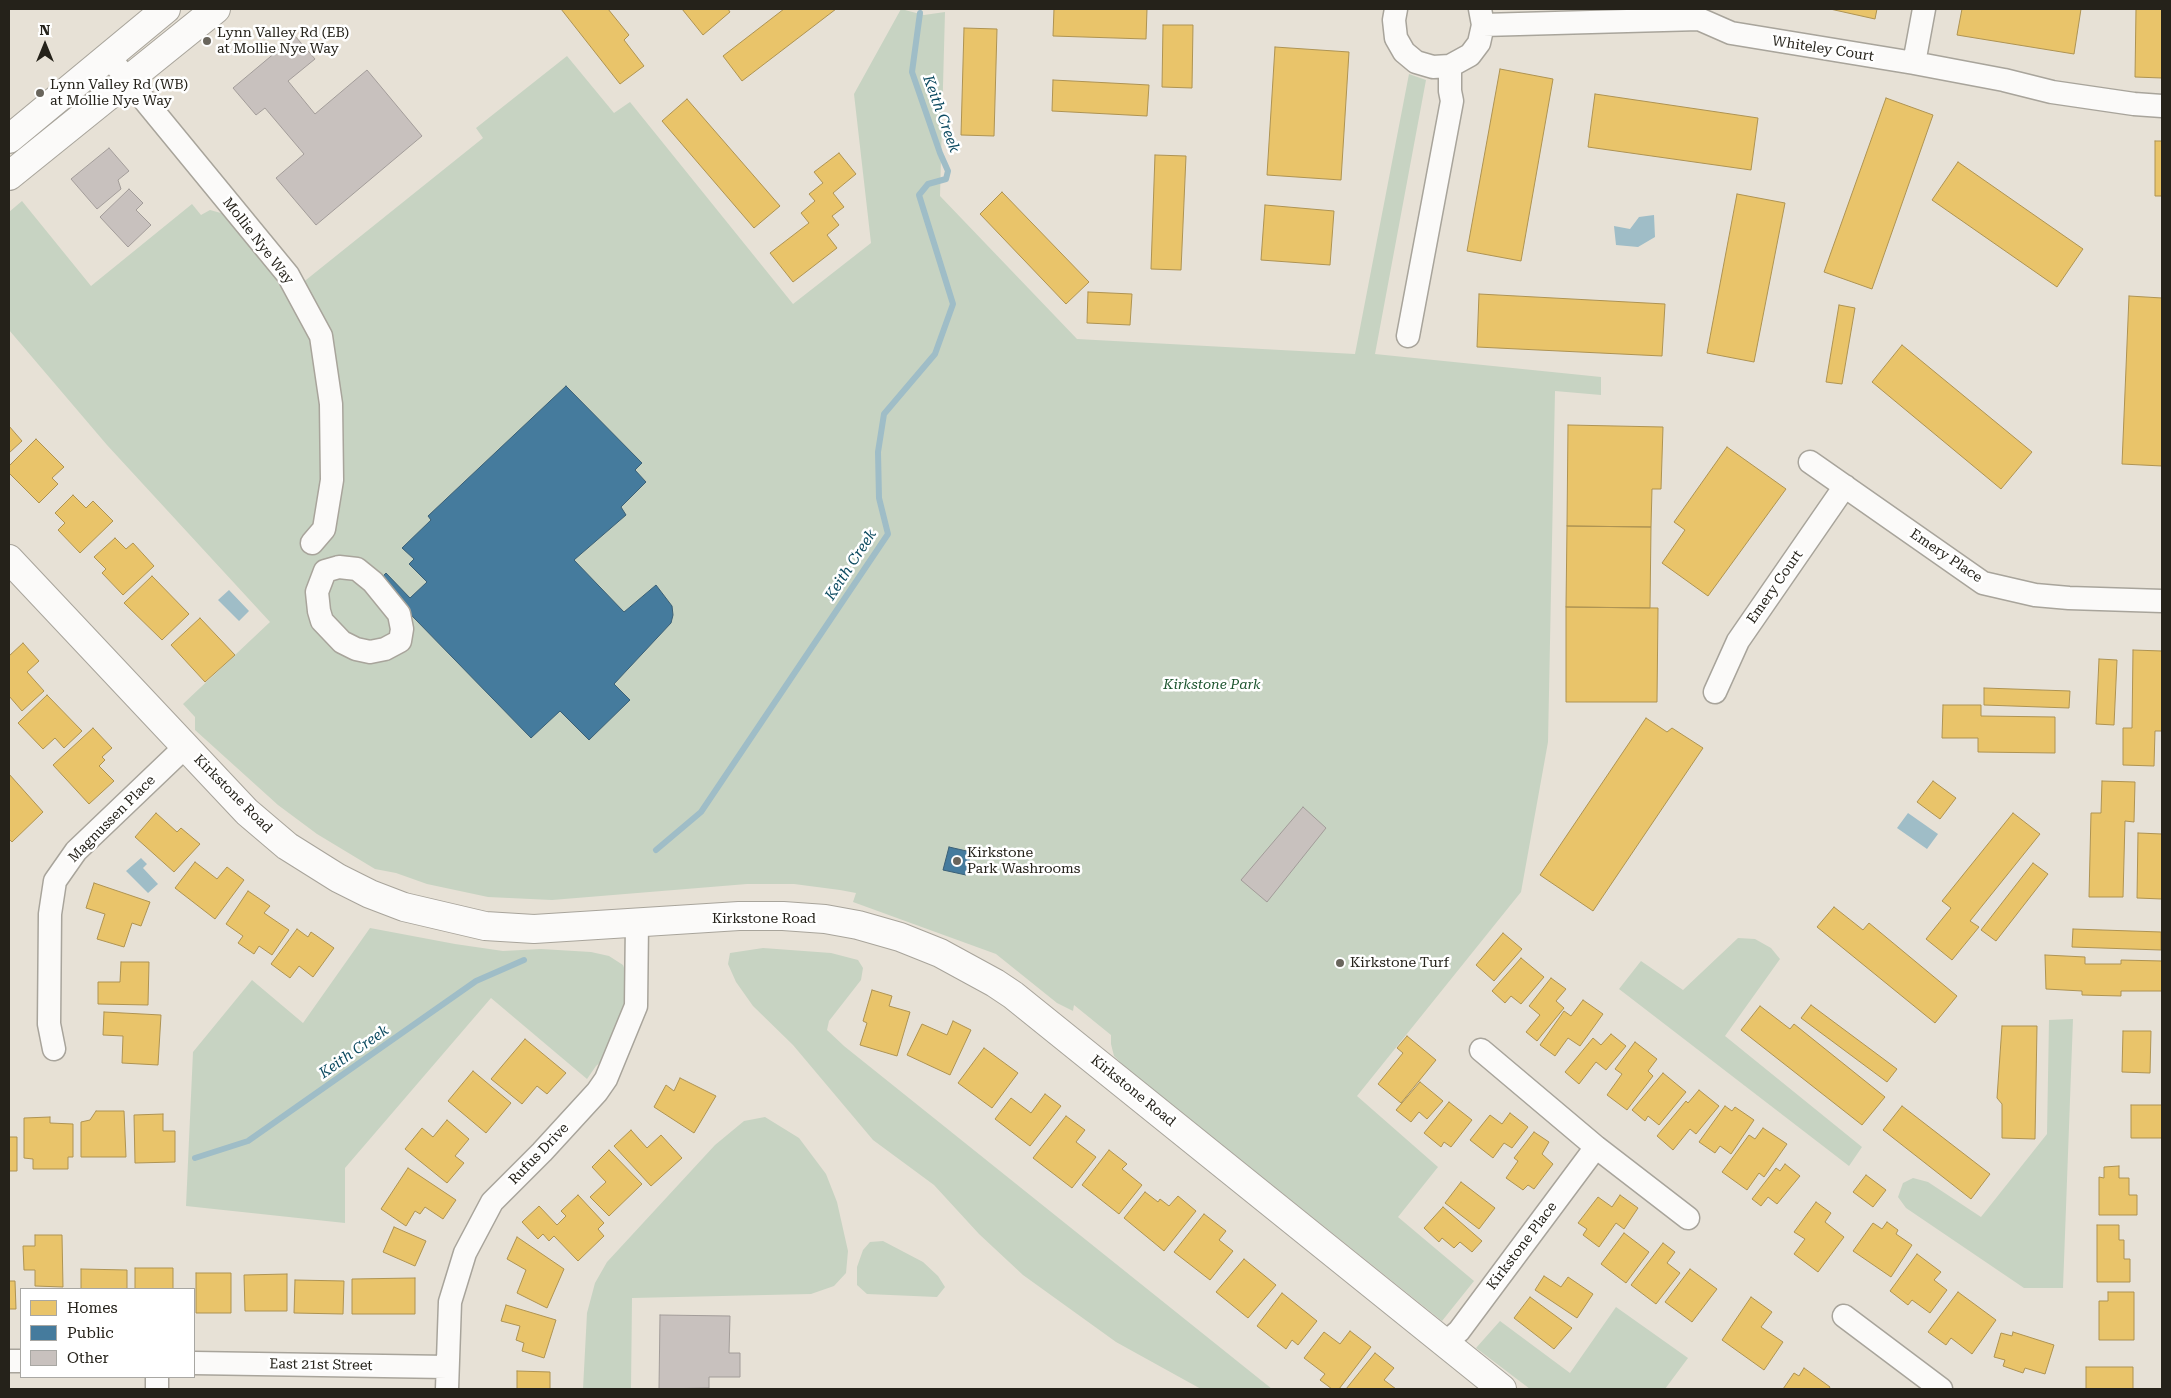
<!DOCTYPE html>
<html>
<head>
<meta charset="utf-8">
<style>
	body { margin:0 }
	#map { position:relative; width:2171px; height:1398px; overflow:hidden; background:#e7e1d6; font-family:"Roboto Serif",serif }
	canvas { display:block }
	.frame { position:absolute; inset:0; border:10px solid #25221a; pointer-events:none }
	.legend { position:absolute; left:20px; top:1288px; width:175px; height:90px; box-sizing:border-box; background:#fff; border:1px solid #a8a7a3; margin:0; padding:6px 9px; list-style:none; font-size:15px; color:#25221a }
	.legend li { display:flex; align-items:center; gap:10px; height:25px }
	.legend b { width:25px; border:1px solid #a8a7a3 }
	.north { position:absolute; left:20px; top:20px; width:50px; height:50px; -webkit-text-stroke:4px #fff; paint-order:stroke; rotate:0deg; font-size:14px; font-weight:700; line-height:20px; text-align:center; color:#25221a }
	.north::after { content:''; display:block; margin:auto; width:18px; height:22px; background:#25221a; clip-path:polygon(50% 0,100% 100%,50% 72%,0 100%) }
</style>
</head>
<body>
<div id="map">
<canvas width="2171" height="1398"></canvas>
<div class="frame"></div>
<ul class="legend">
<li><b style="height:14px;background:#e9c46a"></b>Homes</li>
<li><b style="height:14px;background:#457b9d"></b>Public</li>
<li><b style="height:14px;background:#c8c1be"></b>Other</li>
</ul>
<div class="north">N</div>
</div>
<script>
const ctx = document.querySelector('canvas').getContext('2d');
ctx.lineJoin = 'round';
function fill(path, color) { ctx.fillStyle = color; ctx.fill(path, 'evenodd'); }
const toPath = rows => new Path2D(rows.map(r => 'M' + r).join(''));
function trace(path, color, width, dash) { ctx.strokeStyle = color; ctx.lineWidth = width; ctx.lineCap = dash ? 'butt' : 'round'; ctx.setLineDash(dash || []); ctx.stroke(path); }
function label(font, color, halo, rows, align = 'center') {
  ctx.font = font + ' "Roboto Serif",serif'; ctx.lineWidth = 5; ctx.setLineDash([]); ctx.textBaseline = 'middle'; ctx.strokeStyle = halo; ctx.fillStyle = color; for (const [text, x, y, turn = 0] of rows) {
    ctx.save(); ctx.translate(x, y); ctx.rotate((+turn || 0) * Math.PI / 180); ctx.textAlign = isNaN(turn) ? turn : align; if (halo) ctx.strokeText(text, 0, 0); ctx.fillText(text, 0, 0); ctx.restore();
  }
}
fill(toPath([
	[901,9,924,15,945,12,940,196,1077,339,1355,354,1409,74,1426,80,1375,354,1601,377,1601,395,1555,391,1548,742,1521,892,1357,1096,1438,1167,1398,1217,1474,1281,1442,1321,1124,1066,1114,1056,1111,1044,1111,1035,1074,1005,1073,1011,1057,1003,996,954,853,902,856,893,840,890,794,884,747,884,552,900,488,897,427,884,396,873,375,869,317,834,278,805,195,730,195,717,183,704,270,622,107,445,9,330,9,212,22,201,91,286,192,204,201,215,210,210,228,215,254,244,286,296,483,138,476,128,567,56,614,113,630,102,793,304,871,243,854,94],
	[370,928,455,944,503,951,541,949,591,952,609,956,623,965,630,983,635,1009,611,1053,596,1066,587,1079,491,998,345,1168,345,1223,186,1206,193,1052,252,980,303,1023],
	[1738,938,1755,939,1771,948,1780,959,1725,1036,1862,1147,1849,1166,1619,989,1641,961,1683,990],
	[763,948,831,953,858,960,863,968,861,980,829,1021,827,1030,844,1046,1272,1389,1201,1389,1116,1342,1023,1275,979,1234,934,1185,873,1140,793,1045,753,1006,736,982,728,964,730,953],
	[2073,1019,2063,1288,2024,1288,1906,1208,1898,1197,1903,1183,1913,1178,1928,1182,1981,1217,2047,1134,2049,1020],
	[765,1117,799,1138,826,1174,837,1202,848,1251,846,1273,834,1286,811,1294,632,1298,631,1389,583,1389,587,1313,595,1283,607,1262,715,1145,744,1121],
	[883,1241,923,1262,938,1276,945,1287,937,1297,867,1294,857,1285,857,1267,863,1250,870,1242],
	[1616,1307,1688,1358,1665,1389,1530,1389,1476,1348,1500,1321,1570,1373]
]), '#c7d3c2');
fill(toPath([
	[1654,215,1655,237,1638,247,1616,245,1614,226,1630,229,1639,217],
	[229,590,249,611,239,621,218,600],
	[1908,813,1938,834,1927,849,1897,828],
	[141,858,147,864,143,868,158,884,148,893,126,871]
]), '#9fbdc7');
const homes = toPath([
	[561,9,608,9,629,35,624,40,644,66,620,84,561,9],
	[682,9,728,9,730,12,703,35,682,9],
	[784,9,836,9,742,81,723,56,784,9],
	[1054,9,1147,9,1146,39,1053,36,1054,9],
	[1830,9,1877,9,1875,19,1830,9],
	[1962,9,2081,9,2074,54,1957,35,1962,9],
	[2136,9,2162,9,2162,78,2135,77,2136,9],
	[1163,25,1193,25,1192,88,1162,87,1163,25],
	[964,28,997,29,994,136,961,135,964,28],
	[1275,47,1349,52,1341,180,1267,175,1275,47],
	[1500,69,1553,79,1521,261,1467,251,1500,69],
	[1053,80,1149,85,1147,116,1052,111,1053,80],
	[1595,94,1758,118,1751,170,1588,147,1595,94],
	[1886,98,1933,115,1872,289,1824,272,1886,98],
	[687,99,780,206,754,228,662,121,687,99],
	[2155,141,2162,141,2162,196,2155,196,2155,141],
	[839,153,856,174,833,193,844,207,832,216,839,225,827,235,837,248,793,282,770,253,809,223,801,213,815,201,809,194,823,183,814,172,839,153],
	[1155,155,1186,156,1181,270,1151,269,1155,155],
	[1958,162,2083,249,2057,287,1932,200,1958,162],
	[1002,192,1089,282,1066,304,980,214,1002,192],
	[1737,194,1785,203,1754,362,1707,353,1737,194],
	[1265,205,1334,211,1330,265,1261,260,1265,205],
	[1088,292,1132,294,1130,325,1087,323,1088,292],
	[1479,294,1665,304,1662,356,1477,347,1479,294],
	[2129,296,2162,298,2162,466,2122,464,2129,296],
	[1839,305,1855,308,1842,384,1826,382,1839,305],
	[1902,345,2032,452,2001,489,1872,382,1902,345],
	[1568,425,1663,427,1661,489,1652,489,1651,527,1567,526,1568,425],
	[9,426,22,441,9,453,9,426],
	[36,439,64,467,52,478,58,484,39,503,9,473,9,466,36,439],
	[1727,447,1786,489,1708,596,1662,563,1685,530,1674,522,1727,447],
	[73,495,86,508,93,501,113,521,80,553,58,530,65,523,55,513,73,495],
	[1567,526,1651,527,1650,608,1566,607,1567,526],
	[115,538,126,549,133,543,154,566,123,595,102,573,106,569,94,557,115,538],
	[152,576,189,614,162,640,124,603,152,576],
	[1566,607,1658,608,1657,702,1566,702,1566,607],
	[200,618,235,655,205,682,171,645,200,618],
	[23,643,39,661,27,672,44,691,22,711,9,696,9,656,23,643],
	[2133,650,2162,651,2162,731,2155,731,2154,766,2123,765,2123,728,2132,728,2133,650],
	[2099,659,2117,660,2114,725,2096,724,2099,659],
	[1984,688,2070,691,2069,708,1984,705,1984,688],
	[47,695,82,731,64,748,55,738,43,749,18,723,47,695],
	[1943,705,1981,705,1981,716,2055,717,2055,753,1978,752,1978,738,1942,738,1943,705],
	[1646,718,1667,732,1672,728,1703,748,1593,911,1540,875,1646,718],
	[93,728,112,748,102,757,105,760,99,766,114,781,89,804,53,765,93,728],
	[9,774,43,812,12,842,9,839,9,774],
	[1933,781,1956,798,1940,819,1917,802,1933,781],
	[2102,781,2135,782,2134,822,2125,821,2123,897,2089,897,2091,813,2101,813,2102,781],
	[156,813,177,832,181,828,200,844,174,872,135,837,156,813],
	[2013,813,2040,834,1970,921,1979,927,1952,960,1926,939,1951,908,1942,901,2013,813],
	[2138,833,2162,834,2162,899,2137,898,2138,833],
	[195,862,217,879,227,867,244,880,215,919,175,888,195,862],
	[2033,863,2048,874,1996,941,1981,930,2033,863],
	[94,883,150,902,141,926,132,923,124,947,97,939,105,914,86,908,94,883],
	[248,891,270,906,264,913,289,930,272,955,259,946,254,954,238,943,243,936,226,924,248,891],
	[1834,907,1863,930,1869,923,1957,996,1935,1023,1817,927,1834,907],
	[297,929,308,937,311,932,334,948,313,977,299,966,290,978,271,964,297,929],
	[2073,929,2161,932,2161,950,2072,947,2073,929],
	[1503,933,1522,949,1494,981,1476,965,1503,933],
	[2045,955,2085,957,2085,964,2121,964,2121,960,2162,961,2162,991,2121,991,2121,996,2082,995,2082,991,2046,989,2045,955],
	[1521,958,1544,977,1521,1004,1511,996,1505,1003,1492,991,1521,958],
	[121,962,149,962,148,1005,98,1004,98,982,120,982,121,962],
	[1551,978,1566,989,1556,1001,1564,1008,1537,1041,1526,1032,1540,1015,1529,1006,1551,978],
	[872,990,892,996,889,1006,910,1012,897,1056,860,1045,867,1023,863,1021,872,990],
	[1583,1000,1603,1014,1580,1046,1568,1038,1555,1056,1540,1045,1564,1011,1571,1016,1583,1000],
	[1811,1005,1897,1069,1887,1082,1801,1018,1811,1005],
	[1760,1006,1790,1029,1794,1024,1885,1097,1862,1125,1741,1030,1760,1006],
	[104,1012,161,1015,158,1065,122,1063,123,1036,103,1035,104,1012],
	[953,1021,971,1030,950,1075,907,1055,922,1024,947,1035,953,1021],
	[2002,1026,2037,1026,2035,1139,2002,1138,2002,1104,1997,1098,2002,1026],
	[2123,1031,2151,1031,2150,1073,2122,1072,2123,1031],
	[1611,1034,1626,1046,1606,1070,1596,1062,1579,1084,1565,1072,1593,1038,1601,1045,1611,1034],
	[1407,1036,1436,1060,1401,1103,1378,1084,1403,1053,1397,1048,1407,1036],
	[525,1039,566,1073,547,1094,537,1086,522,1104,491,1079,525,1039],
	[1635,1042,1657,1059,1648,1071,1653,1076,1627,1110,1607,1095,1622,1074,1615,1069,1635,1042],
	[984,1048,1018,1073,992,1108,958,1083,984,1048],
	[473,1071,511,1103,486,1133,448,1101,473,1071],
	[1663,1073,1686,1092,1659,1125,1648,1116,1645,1121,1632,1110,1663,1073],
	[680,1078,716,1096,694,1133,654,1107,666,1085,674,1091,680,1078],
	[1420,1082,1443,1101,1427,1119,1419,1112,1411,1122,1396,1110,1420,1082],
	[1699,1090,1719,1106,1696,1134,1690,1129,1673,1150,1657,1136,1686,1101,1688,1103,1699,1090],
	[1045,1094,1061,1106,1030,1146,995,1119,1011,1098,1031,1113,1045,1094],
	[1449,1102,1472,1120,1451,1147,1444,1142,1441,1147,1424,1133,1449,1102],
	[2131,1105,2162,1105,2162,1138,2131,1138,2131,1105],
	[1725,1106,1732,1111,1735,1107,1754,1120,1731,1154,1720,1146,1715,1153,1699,1142,1725,1106],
	[1902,1106,1990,1174,1971,1199,1883,1130,1902,1106],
	[96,1111,124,1111,126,1157,81,1157,81,1122,90,1120,96,1111],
	[1510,1113,1528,1127,1512,1148,1504,1143,1493,1158,1470,1140,1490,1115,1502,1124,1510,1113],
	[163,1114,163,1131,175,1131,175,1162,135,1163,134,1115,163,1114],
	[1066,1116,1085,1130,1076,1142,1096,1157,1072,1188,1033,1158,1066,1116],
	[50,1117,50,1123,73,1124,73,1157,68,1157,68,1169,33,1169,33,1159,24,1158,24,1118,50,1117],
	[447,1120,469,1139,455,1156,464,1163,447,1183,405,1149,422,1128,433,1137,447,1120],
	[1763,1128,1787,1144,1764,1177,1759,1173,1747,1190,1722,1172,1749,1135,1755,1139,1763,1128],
	[631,1130,647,1148,661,1135,682,1158,651,1186,614,1146,631,1130],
	[1534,1132,1549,1142,1542,1154,1553,1164,1534,1189,1528,1185,1523,1190,1506,1178,1518,1161,1514,1158,1534,1132],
	[9,1137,17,1137,17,1171,9,1171,9,1137],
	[609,1150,642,1184,609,1216,590,1197,606,1182,592,1167,609,1150],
	[1109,1150,1127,1164,1122,1169,1142,1185,1119,1214,1082,1185,1109,1150],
	[1785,1164,1800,1176,1777,1204,1768,1197,1761,1206,1752,1199,1776,1168,1780,1171,1785,1164],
	[2119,1166,2119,1178,2129,1178,2129,1195,2137,1195,2137,1215,2099,1215,2099,1177,2104,1178,2104,1167,2119,1166],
	[408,1168,456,1200,443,1219,425,1207,420,1214,415,1211,406,1226,381,1209,408,1168],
	[1866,1175,1886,1190,1873,1207,1853,1192,1866,1175],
	[1461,1182,1495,1208,1479,1229,1445,1203,1461,1182],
	[1145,1192,1158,1202,1160,1199,1169,1206,1178,1196,1196,1211,1164,1251,1124,1218,1145,1192],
	[578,1195,604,1223,598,1229,604,1236,578,1261,554,1236,549,1241,543,1234,538,1239,522,1222,539,1206,557,1225,566,1216,561,1211,578,1195],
	[1620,1195,1638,1208,1624,1229,1616,1223,1599,1247,1583,1235,1587,1229,1578,1223,1598,1197,1612,1207,1620,1195],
	[1816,1202,1831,1213,1825,1222,1844,1237,1818,1272,1794,1254,1805,1239,1794,1232,1816,1202],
	[1443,1207,1482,1241,1472,1252,1460,1242,1454,1248,1442,1238,1439,1242,1424,1228,1443,1207],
	[1204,1214,1226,1231,1219,1240,1233,1251,1210,1280,1174,1252,1204,1214],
	[1887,1222,1898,1230,1896,1234,1912,1245,1891,1277,1853,1251,1873,1223,1882,1229,1887,1222],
	[2097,1225,2119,1225,2119,1240,2124,1240,2124,1259,2130,1259,2130,1282,2097,1282,2097,1225],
	[394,1227,426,1241,415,1266,383,1252,394,1227],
	[1624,1233,1649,1252,1626,1283,1601,1264,1624,1233],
	[35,1235,62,1235,63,1287,35,1286,35,1270,24,1270,23,1246,35,1246,35,1235],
	[517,1237,564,1269,547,1308,517,1293,526,1270,507,1259,517,1237],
	[1663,1243,1675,1252,1667,1263,1680,1273,1656,1304,1631,1285,1663,1243],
	[1917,1254,1941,1272,1934,1280,1947,1290,1930,1313,1912,1300,1908,1305,1890,1291,1917,1254],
	[1244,1259,1276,1285,1248,1318,1216,1292,1244,1259],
	[135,1268,173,1268,173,1289,135,1289,135,1268],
	[81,1269,127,1270,127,1289,81,1289,81,1269],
	[1690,1269,1717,1289,1692,1322,1665,1302,1690,1269],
	[196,1273,231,1273,231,1313,196,1313,196,1273],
	[287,1274,287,1311,245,1311,244,1275,287,1274],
	[1544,1276,1561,1287,1568,1277,1593,1294,1577,1318,1535,1290,1544,1276],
	[415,1278,415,1314,352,1314,352,1279,415,1278],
	[295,1280,344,1281,343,1314,294,1313,295,1280],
	[9,1281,15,1281,16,1309,9,1309,9,1281],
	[1958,1292,1996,1320,1972,1354,1951,1338,1946,1345,1928,1332,1958,1292],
	[2108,1292,2134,1292,2134,1340,2099,1340,2099,1301,2108,1301,2108,1292],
	[1282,1293,1317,1321,1298,1345,1292,1340,1286,1349,1257,1326,1282,1293],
	[1530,1297,1572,1328,1554,1349,1514,1318,1530,1297],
	[1751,1297,1772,1312,1761,1327,1783,1342,1764,1370,1722,1340,1751,1297],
	[506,1305,556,1320,544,1358,522,1351,524,1343,516,1340,520,1326,501,1321,506,1305],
	[1350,1331,1371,1347,1339,1389,1332,1389,1320,1380,1325,1374,1304,1358,1324,1332,1340,1344,1350,1331],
	[2013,1332,2054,1345,2045,1374,2025,1368,2023,1373,2003,1366,2005,1360,1994,1357,2001,1333,2012,1336,2013,1332],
	[1375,1353,1394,1368,1384,1380,1396,1389,1346,1389,1375,1353],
	[2086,1367,2133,1367,2133,1389,2086,1389,2086,1367],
	[1804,1368,1830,1387,1829,1389,1783,1389,1794,1373,1799,1376,1804,1368],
	[517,1371,550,1372,550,1389,493,1389,517,1389,517,1371]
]);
fill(homes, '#e9c46a');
trace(homes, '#ae9352', 1);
const public = toPath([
	[566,386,642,463,635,470,646,482,621,507,626,515,574,560,624,612,656,585,672,606,673,615,671,623,614,684,630,700,589,740,560,711,531,738,378,581,386,573,410,598,427,582,409,564,414,559,402,548,431,520,428,516,566,386],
	[949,847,971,852,966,875,943,870,949,847]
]);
fill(public, '#457b9d');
trace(public, '#3b6076', 1);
trace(toPath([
	[656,850,701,812,888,534,879,498,878,452,884,414,935,354,953,304,919,195,928,184,946,179,948,171,940,153,912,72,920,13],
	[195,1158,248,1141,476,981,524,960]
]), '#9fbdc7', 6);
const building = toPath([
	[295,36,315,59,288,81,315,114,367,70,422,136,316,225,276,178,304,154,265,108,256,115,233,88,295,36],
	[109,148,129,171,118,180,121,189,97,209,71,179,109,148],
	[129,189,143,203,136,210,151,225,128,247,100,217,129,189],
	[1303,807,1326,828,1267,902,1241,880,1303,807],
	[660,1315,730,1316,729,1353,740,1353,740,1377,709,1377,709,1388,659,1389,660,1315]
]);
fill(building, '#c8c1be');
trace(building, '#a29c99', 1);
const street = toPath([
	[1396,9,1394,20,1396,38,1404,52,1416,62,1433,67,1450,66,1470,55,1479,43,1483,25,1480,9],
	[1483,25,1699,19,1731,33,1914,63,2004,80,2052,92,2134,104,2162,106],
	[109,57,288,275,321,336,331,404,332,480,324,529,312,543],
	[1914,63,1924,9],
	[1408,336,1452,101,1450,91,1450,66],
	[1810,462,1983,583,2035,595,2069,598,2162,601],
	[339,567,357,569,373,582,399,614,402,629,400,641,385,649,370,652,356,649,342,642,322,621,319,611,317,592,325,571,339,567],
	[1715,692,1738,641,1845,486],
	[54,1049,49,1024,50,914,55,881,76,851,186,746],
	[1481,1050,1596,1147,1688,1218],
	[1844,1316,1941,1389],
	[1445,1343,1459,1331,1596,1147],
	[9,1361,21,1361],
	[194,1363,447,1367],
	[157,1389,157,1377],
	[447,1389,450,1302,465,1253,492,1202,542,1152,597,1092,606,1079,636,1006,637,923]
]);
const secondary = toPath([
	[9,139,166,9],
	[9,176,216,9],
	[9,559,247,812,287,846,338,878,370,894,404,907,485,926,534,929,739,916,783,916,825,919,858,925,900,937,940,953,995,983,1013,995,1502,1389]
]);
trace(street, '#a8a49b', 25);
trace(secondary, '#a8a49b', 30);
trace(street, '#fbfaf9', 22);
trace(secondary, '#fbfaf9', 28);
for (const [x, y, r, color] of [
	[207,41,5,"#69655c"],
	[40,93,5,"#69655c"],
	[957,861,5,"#69655c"],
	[1340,963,5,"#69655c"]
]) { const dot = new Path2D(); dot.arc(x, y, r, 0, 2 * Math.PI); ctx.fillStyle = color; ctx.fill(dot); trace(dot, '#fff', 2); }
label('14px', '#25221a', '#fff', [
	["Lynn Valley Rd (EB)",217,33],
	["at Mollie Nye Way",217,49],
	["Lynn Valley Rd (WB)",50,85],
	["at Mollie Nye Way",50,101],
	["Kirkstone",967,853],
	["Park Washrooms",967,869],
	["Kirkstone Turf",1350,963]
], 'left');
label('14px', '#25221a', '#fff', [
	["Whiteley Court",1823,49,9],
	["Mollie Nye Way",258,241,52],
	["Emery Place",1946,556,34],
	["Emery Court",1775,587,-55],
	["Kirkstone Road",233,794,45],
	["Magnussen Place",112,819,-45],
	["Kirkstone Road",764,919],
	["Kirkstone Road",1133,1091,39],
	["Rufus Drive",539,1154,-46],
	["Kirkstone Place",1522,1246,-53],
	["East 21st Street",321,1365,1]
]);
label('italic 14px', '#1d552f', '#fff', [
	["Kirkstone Park",1212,685]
]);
label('italic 15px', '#0c4a60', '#fff', [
	["Keith Creek",941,114,70],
	["Keith Creek",851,565,-57],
	["Keith Creek",354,1052,-35]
]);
</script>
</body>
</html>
